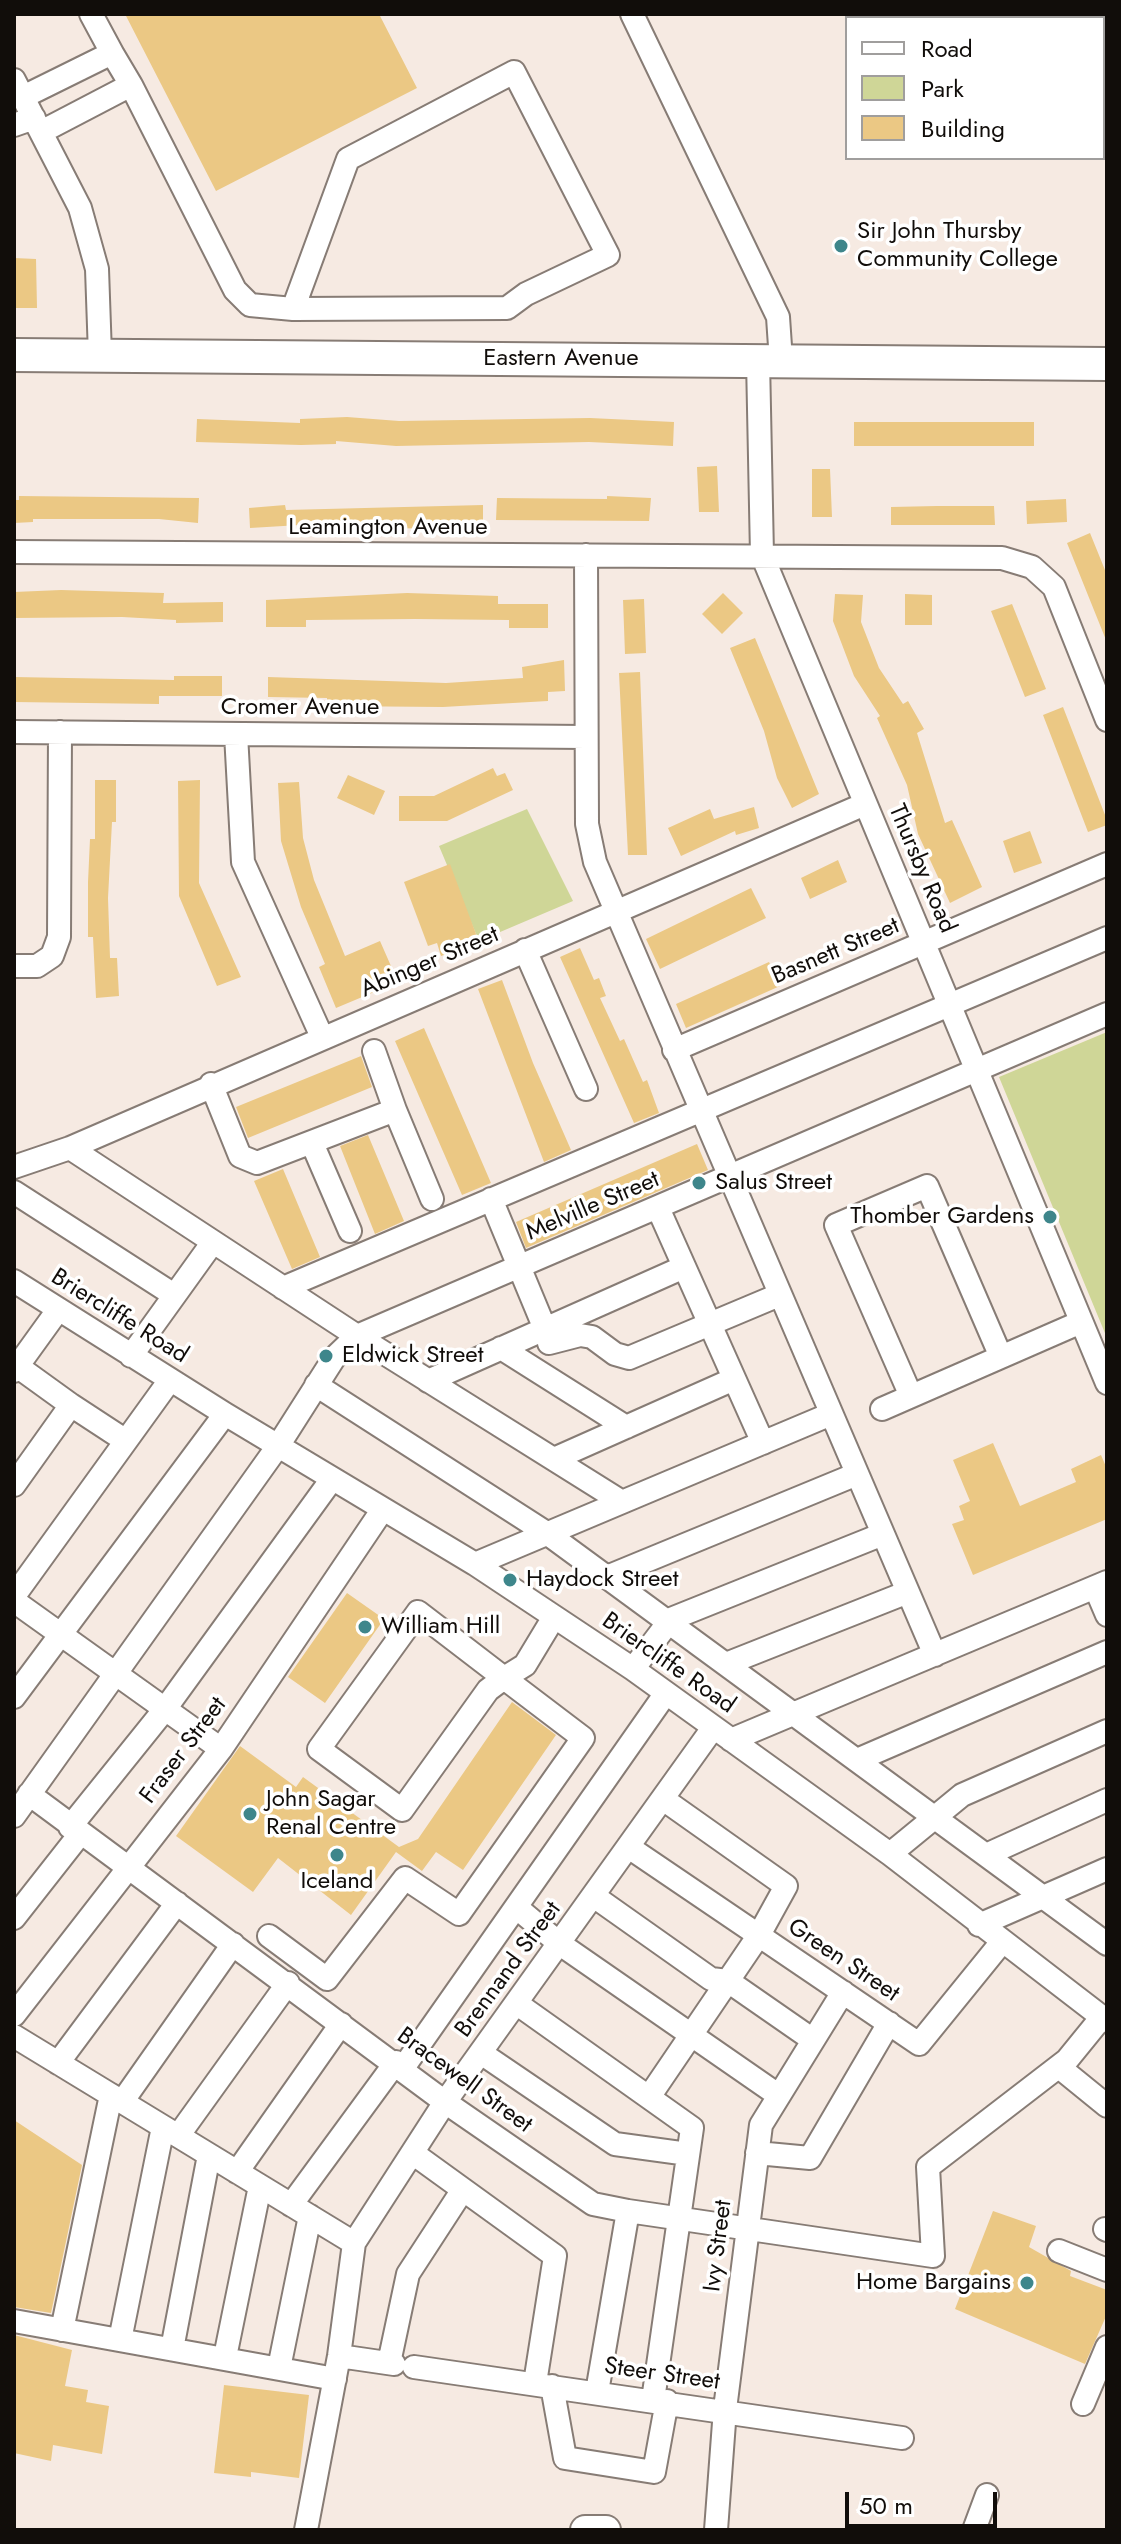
<!DOCTYPE html>
<html>
<head>
<meta charset="utf-8">
<style>
	body { margin:0 }
	#map { position:relative; width:1121px; height:2544px; overflow:hidden; background:#f6eae2; font-family:Jost,sans-serif }
	canvas { display:block }
	.frame { position:absolute; inset:0; border:16px solid #110d0a; pointer-events:none }
	.legend { position:absolute; left:845px; top:16px; width:260px; height:144px; box-sizing:border-box; background:#fff; border:2px solid #a09e9d; margin:0; padding:10px 14px; list-style:none; font-size:24px; color:#110d0a }
	.legend li { display:flex; align-items:center; gap:16px; height:40px }
	.legend b { width:40px; border:2px solid #a09e9d }
	.scale { position:absolute; left:845px; top:2492px; width:152px; height:36px; box-sizing:border-box; border:4px solid #110d0a; border-top:0; padding-left:10px; font-size:24px; line-height:28px; white-space:nowrap; color:#110d0a; -webkit-text-stroke:6px #fff; paint-order:stroke }
</style>
</head>
<body>
<div id="map">
<canvas width="1121" height="2544"></canvas>
<div class="frame"></div>
<ul class="legend">
<li><b style="height:10px;background:#fff"></b>Road</li>
<li><b style="height:22px;background:#cfd697"></b>Park</li>
<li><b style="height:22px;background:#ebc884"></b>Building</li>
</ul>
<div class="scale">50 m</div>
</div>
<script>
const ctx = document.querySelector('canvas').getContext('2d');
ctx.lineJoin = 'round';
function fill(path, color) { ctx.fillStyle = color; ctx.fill(path, 'evenodd'); }
const toPath = rows => new Path2D(rows.map(r => 'M' + r).join(''));
function trace(path, color, width, dash) { ctx.strokeStyle = color; ctx.lineWidth = width; ctx.lineCap = dash ? 'butt' : 'round'; ctx.setLineDash(dash || []); ctx.stroke(path); }
function label(font, color, halo, rows, align = 'center') {
  ctx.font = font + ' Jost,sans-serif'; ctx.lineWidth = 7; ctx.setLineDash([]); ctx.textBaseline = 'middle'; ctx.strokeStyle = halo; ctx.fillStyle = color; for (const [text, x, y, turn = 0] of rows) {
    ctx.save(); ctx.translate(x, y); ctx.rotate((+turn || 0) * Math.PI / 180); ctx.textAlign = isNaN(turn) ? turn : align; if (halo) ctx.strokeText(text, 0, 0); ctx.fillText(text, 0, 0); ctx.restore();
  }
}
fill(toPath([
	[527,809,573,901,479,941,439,846],
	[1107,1032,1107,1338,999,1077]
]), '#cfd697');
fill(toPath([
	[125,14,379,14,417,88,216,191],
	[14,258,36,259,37,308,14,308],
	[347,417,399,421,590,418,674,422,673,446,589,442,396,446,336,441,336,444,301,445,196,442,197,419,300,423,300,419],
	[854,422,1034,422,1034,446,854,446],
	[717,466,719,512,699,512,697,467],
	[812,469,830,469,832,517,812,517],
	[19,496,199,498,198,523,159,519,33,519,33,522,14,523,14,500,19,500],
	[607,496,651,498,649,521,496,520,497,498,607,499],
	[1066,499,1067,522,1027,524,1026,501],
	[285,505,286,510,483,505,483,530,348,527,300,530,300,525,250,528,249,508],
	[937,506,994,506,995,525,891,525,891,507],
	[1090,533,1107,575,1106,640,1067,543],
	[61,590,164,593,163,603,223,602,223,622,176,623,176,620,122,617,14,618,14,592],
	[407,593,498,596,498,604,548,604,548,628,509,628,509,620,415,619,306,620,306,627,266,627,266,600],
	[723,593,743,613,722,634,702,614],
	[835,594,863,595,861,622,879,668,903,704,908,701,924,729,917,733,945,823,952,820,982,887,950,903,918,834,907,785,877,718,880,716,854,676,833,621],
	[905,594,932,595,932,625,905,625],
	[644,599,646,653,625,654,623,600],
	[1012,604,1046,689,1025,697,991,611],
	[755,638,819,794,792,808,777,778,764,731,730,648],
	[564,660,565,691,548,692,548,701,443,707,327,706,327,698,268,697,268,677,446,683,523,678,522,667],
	[640,672,647,855,628,855,619,673],
	[174,676,222,676,222,696,159,696,159,704,14,702,14,677,174,680],
	[1063,707,1107,820,1107,825,1088,832,1043,715],
	[493,768,497,776,505,773,513,790,447,821,399,821,399,796,434,796],
	[348,775,385,791,374,815,337,798],
	[95,780,116,780,116,822,112,822,108,898,110,958,117,958,119,996,96,998,93,937,88,937,88,882,90,839,95,839],
	[200,780,199,883,241,977,217,986,179,896,178,781],
	[299,782,303,838,314,880,345,956,380,941,398,982,336,1008,319,967,325,964,301,907,281,841,278,783],
	[754,807,759,828,736,835,735,831,681,856,668,828,710,809,714,819],
	[1030,831,1042,863,1014,873,1003,841],
	[838,860,847,882,810,899,801,878],
	[450,864,479,942,441,956,437,943,428,946,404,882],
	[751,888,766,918,660,969,646,939],
	[580,948,594,980,599,978,606,996,600,998,620,1041,624,1039,643,1082,647,1080,659,1113,634,1123,560,957],
	[769,962,780,986,686,1028,676,1004],
	[502,980,533,1063,571,1150,544,1162,478,989],
	[424,1028,491,1183,462,1195,395,1041],
	[361,1056,372,1087,248,1138,236,1107],
	[368,1135,404,1221,375,1234,340,1146],
	[697,1144,708,1170,526,1248,516,1222],
	[283,1169,320,1257,292,1269,254,1181],
	[993,1443,1020,1506,1076,1482,1071,1469,1101,1455,1107,1469,1107,1519,973,1575,952,1524,964,1520,959,1506,970,1501,953,1460],
	[347,1593,384,1619,325,1703,288,1677],
	[512,1702,556,1735,463,1870,436,1852,422,1871,396,1852,351,1915,278,1858,253,1892,176,1836,240,1746,296,1787,303,1777,399,1847,418,1839],
	[14,2120,82,2165,51,2313,14,2307],
	[993,2211,1036,2226,1029,2247,1071,2271,1070,2276,1107,2290,1107,2314,1085,2364,955,2309],
	[14,2335,72,2350,65,2386,88,2390,86,2402,109,2406,102,2454,53,2445,51,2461,14,2453],
	[224,2385,309,2395,299,2478,251,2472,251,2477,214,2473]
]), '#ebc884');
const minor = toPath([
	[91,14,112,53],
	[632,14,778,317,781,361],
	[14,80,80,208,97,269,100,355],
	[23,97,112,53,131,85],
	[14,125,34,118],
	[41,132,131,85,235,290,250,305,293,309,507,308,526,294,608,255,514,72,348,159,293,309],
	[758,360,762,555,1107,1383],
	[14,552,1002,558,1032,567,1054,587,1107,720],
	[586,555,587,824,595,862,935,1655],
	[14,732,586,737],
	[236,734,243,862,322,1037],
	[525,950,586,1089],
	[14,966,37,966,52,956,59,937,60,732],
	[674,1050,1107,864],
	[211,1084,240,1156,257,1163,395,1110,374,1051],
	[395,1110,432,1199],
	[312,1143,350,1231],
	[70,1148,357,1336,622,1502],
	[14,1167,70,1148,865,804],
	[14,1192,174,1295],
	[491,1199,545,1329],
	[658,1208,763,1443],
	[14,1281,225,1414,475,1564,633,1669,890,1854,1107,2021],
	[283,1288,1107,938],
	[549,1343,580,1335,592,1337,615,1354,629,1358,779,1295],
	[501,1348,626,1427],
	[131,1356,213,1242],
	[14,1371,58,1310],
	[428,1381,684,1267],
	[316,1385,548,1534,1107,1944],
	[911,1396,836,1225,927,1186,1001,1357],
	[71,1405,126,1441],
	[882,1409,1081,1322],
	[554,1459,734,1379],
	[14,1485,71,1405,17,1366],
	[475,1564,831,1414],
	[607,1577,857,1474],
	[1095,1587,1107,1615],
	[14,1596,170,1380],
	[14,1601,221,1749],
	[726,1664,908,1592],
	[633,1669,671,1619,883,1534],
	[14,1697,225,1414],
	[731,1740,1107,1582],
	[857,1760,1107,1652],
	[29,1794,445,2102,593,2204,628,2211,933,2256,928,2167,1067,2060,1102,2017],
	[14,1816,278,1446,334,1358,357,1336,1107,1014],
	[70,1827,165,1709,332,1479],
	[630,1848,919,2044,1001,1943],
	[890,1854,962,1795,1107,1731],
	[986,1855,1107,1800],
	[595,1897,711,1979,728,1981,813,2040],
	[516,1907,560,1944,778,2095],
	[14,1918,80,1834],
	[979,1925,1107,1869],
	[269,1936,327,1979,405,1878,459,1914,583,1738,504,1678,418,1612,319,1749,402,1810,488,1690,504,1678,525,1665,554,1617],
	[516,2003,692,2128,653,2400],
	[14,2015,221,1749,383,1509],
	[14,2036,354,2243],
	[481,2053,615,2144,688,2154],
	[58,2063,177,1903],
	[1059,2067,1107,2106],
	[403,2068,666,1693],
	[649,2097,759,1935,786,1886,663,1799],
	[122,2102,233,1944],
	[178,2136,288,1983],
	[757,2153,810,2158,889,2023],
	[414,2154,555,2256,535,2383],
	[237,2172,341,2024],
	[291,2205,396,2062],
	[1105,2229,1107,2230],
	[1059,2251,1107,2270],
	[14,2321,335,2379],
	[62,2330,111,2095],
	[120,2340,163,2127],
	[172,2349,209,2155],
	[339,2356,394,2364],
	[225,2357,260,2186],
	[389,2363,408,2274,462,2191],
	[414,2367,902,2438],
	[279,2368,310,2216],
	[552,2386,565,2458,654,2472,667,2401],
	[597,2392,628,2211],
	[1083,2404,1107,2347],
	[306,2530,339,2356,354,2243,445,2102,713,1728],
	[716,2530,725,2409,761,2125,843,1992],
	[974,2530,987,2495]
]);
const major = toPath([
	[585,2530,606,2530]
]);
const highway = toPath([
	[14,355,1107,364]
]);
trace(minor, '#877c75', 26);
trace(major, '#877c75', 32);
trace(highway, '#877c75', 36);
trace(minor, '#fff', 22);
trace(major, '#fff', 28);
trace(highway, '#fff', 32);
for (const [x, y, r, color] of [
	[841,246,8,"#3e868b"],
	[699,1183,8,"#3e868b"],
	[1050,1217,8,"#3e868b"],
	[326,1356,8,"#3e868b"],
	[510,1580,8,"#3e868b"],
	[365,1627,8,"#3e868b"],
	[250,1814,8,"#3e868b"],
	[337,1855,8,"#3e868b"],
	[1027,2283,8,"#3e868b"]
]) { const dot = new Path2D(); dot.arc(x, y, r, 0, 2 * Math.PI); ctx.fillStyle = color; ctx.fill(dot); trace(dot, '#fff', 3); }
label('24px', '#110d0a', '#fff', [
	["Sir John Thursby",857,232],
	["Community College",857,260],
	["Salus Street",715,1183],
	["Thomber Gardens",1034,1217,"right"],
	["Eldwick Street",342,1356],
	["Haydock Street",526,1580],
	["William Hill",381,1627],
	["John Sagar",266,1800],
	["Renal Centre",266,1828],
	["Iceland",337,1882,"center"],
	["Home Bargains",1011,2283,"right"]
], 'left');
label('24px', '#110d0a', '#fff', [
	["Eastern Avenue",561,359],
	["Leamington Avenue",388,528],
	["Cromer Avenue",300,708],
	["Thursby Road",921,869,67],
	["Basnett Street",836,952,-23],
	["Abinger Street",430,963,-23],
	["Melville Street",593,1207,-23],
	["Briercliffe Road",119,1317,32],
	["Briercliffe Road",668,1664,35],
	["Fraser Street",184,1751,-53],
	["Green Street",843,1961,34],
	["Brennand Street",509,1970,-54],
	["Bracewell Street",464,2081,36],
	["Ivy Street",719,2246,-83],
	["Steer Street",662,2375,8]
]);
</script>
</body>
</html>
